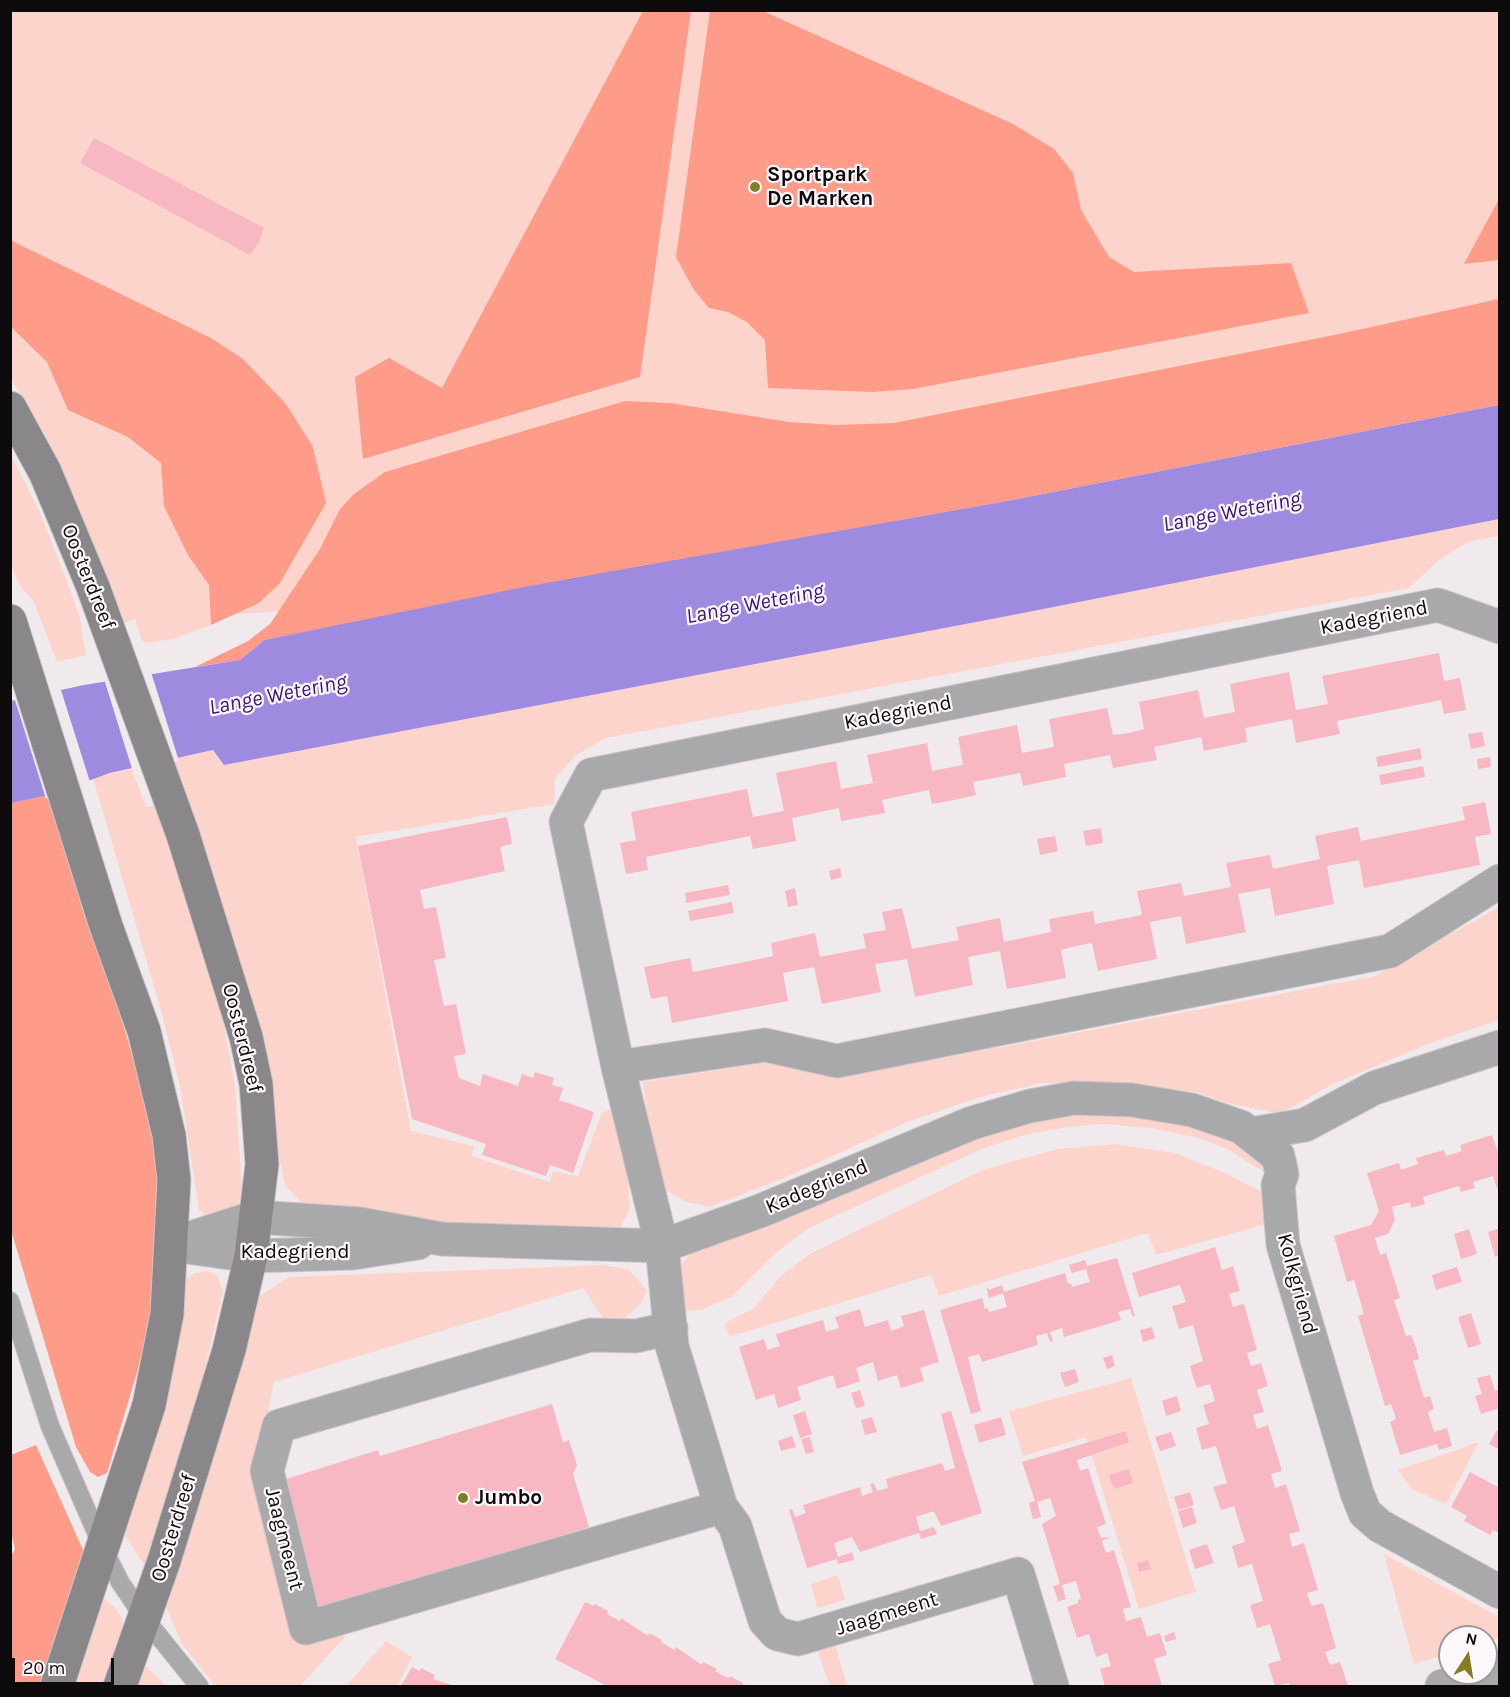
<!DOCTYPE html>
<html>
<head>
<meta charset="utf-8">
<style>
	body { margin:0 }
	#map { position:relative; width:1510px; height:1697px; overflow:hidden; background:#f0eaed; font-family:Karla,sans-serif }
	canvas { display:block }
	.frame { position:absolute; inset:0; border:12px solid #0d0b0c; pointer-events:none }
	.north { position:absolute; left:1438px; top:1625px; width:60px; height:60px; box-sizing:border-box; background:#fdf7fb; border:2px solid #9d999b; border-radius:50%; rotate:12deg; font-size:16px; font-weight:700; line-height:24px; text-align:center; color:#0d0b0c }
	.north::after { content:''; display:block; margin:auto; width:21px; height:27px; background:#857d23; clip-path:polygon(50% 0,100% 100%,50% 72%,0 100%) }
	.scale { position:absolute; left:12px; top:1658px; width:102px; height:27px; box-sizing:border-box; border:3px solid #0d0b0c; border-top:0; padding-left:8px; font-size:18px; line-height:21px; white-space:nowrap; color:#0d0b0c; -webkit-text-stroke:4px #fdf7fb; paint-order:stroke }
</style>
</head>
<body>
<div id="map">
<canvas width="1510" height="1697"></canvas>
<div class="frame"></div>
<div class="north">N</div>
<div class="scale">20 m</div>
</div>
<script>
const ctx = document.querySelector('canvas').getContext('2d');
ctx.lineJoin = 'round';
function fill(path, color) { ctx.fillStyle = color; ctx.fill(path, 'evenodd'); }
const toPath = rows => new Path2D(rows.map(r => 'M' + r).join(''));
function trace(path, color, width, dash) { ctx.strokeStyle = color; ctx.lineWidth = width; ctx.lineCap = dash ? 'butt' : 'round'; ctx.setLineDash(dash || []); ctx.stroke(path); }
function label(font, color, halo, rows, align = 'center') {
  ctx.font = font + ' Karla,sans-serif'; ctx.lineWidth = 4.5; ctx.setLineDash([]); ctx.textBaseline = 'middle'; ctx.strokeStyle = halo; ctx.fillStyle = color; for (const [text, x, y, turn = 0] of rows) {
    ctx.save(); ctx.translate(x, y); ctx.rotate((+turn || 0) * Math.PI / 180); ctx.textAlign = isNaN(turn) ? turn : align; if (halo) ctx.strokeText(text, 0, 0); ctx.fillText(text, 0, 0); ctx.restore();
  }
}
fill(toPath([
	[10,11,1499,11,1499,384,360,606,211,616,211,625,176,638,150,643,142,641,135,619,125,623,79,509,45,434,11,379],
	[10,453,38,508,64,573,80,618,86,655,57,662,34,602,20,586,11,564],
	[1499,519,1499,536,1470,541,1439,560,1409,588,606,738,575,756,555,779,554,804,356,837,411,1131,474,1146,472,1156,550,1182,553,1171,578,1176,602,1113,614,1108,627,1175,630,1208,620,1228,534,1231,311,1214,285,1185,273,1128,170,760,213,750,224,765,1013,615],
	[132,769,146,807,155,805,189,907,218,995,235,1085,242,1188,237,1211,209,1217,199,1210,180,1086,160,1007,93,778],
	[1499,907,1499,1020,1428,1044,1331,1085,1280,1114,1227,1103,1195,1092,1130,1085,1042,1083,977,1098,905,1123,791,1175,710,1207,686,1202,666,1190,654,1167,643,1082,763,1063,859,1074,1375,976],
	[1097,1111,1192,1126,1222,1136,1258,1159,1270,1176,1227,1149,1198,1138,1151,1128,1103,1124,1068,1127,1024,1135,982,1149,807,1229,777,1252,732,1297,701,1310,685,1311,678,1282,681,1265,691,1253,811,1208,990,1132,1057,1116],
	[1115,1144,1175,1153,1225,1173,1268,1195,1270,1223,1156,1255,1148,1233,939,1296,931,1275,729,1337,725,1323,754,1308,781,1276,811,1253,985,1169,1058,1149],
	[605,1265,629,1270,647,1290,642,1302,624,1319,605,1321,583,1288,274,1382,268,1412,291,1445,278,1460,324,1620,345,1637,300,1686,215,1686,182,1644,165,1605,183,1559,226,1416,257,1298,289,1277],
	[208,1271,218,1276,223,1292,183,1459,150,1574,124,1534,149,1439,182,1282,196,1273],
	[1131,1378,1196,1592,1139,1609,1086,1437,1023,1456,1009,1411],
	[1479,1442,1446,1504,1412,1489,1398,1470],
	[1384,1554,1499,1617,1499,1638,1486,1642,1486,1637,1450,1637,1450,1653,1414,1664],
	[838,1575,845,1600,817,1608,811,1584],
	[104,1599,115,1607,123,1620,120,1645,103,1686,73,1686],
	[834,1640,847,1686,830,1686,815,1645],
	[386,1641,412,1657,397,1686,346,1686],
	[146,1666,166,1686,138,1686]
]), '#fdd4cc');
fill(toPath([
	[643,11,691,11,640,377,363,459,355,377,389,358,442,388],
	[710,11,763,11,1013,124,1054,149,1073,173,1081,210,1109,257,1134,272,1291,263,1309,313,913,389,872,392,768,388,765,340,747,322,728,312,709,308,694,290,676,257],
	[1499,199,1499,260,1464,264],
	[10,240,211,338,243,359,286,404,313,447,326,503,280,583,259,603,211,625,209,585,188,555,164,506,161,463,128,437,68,410,47,362,11,327],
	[1499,299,1499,405,1007,501,669,562,294,634,264,640,240,660,195,667,248,641,270,624,320,549,340,509,354,494,385,472,625,401,670,403,789,422,835,425,894,423,1344,333],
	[49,795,86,921,113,990,149,1113,164,1213,156,1298,136,1376,107,1473,98,1477,90,1472,76,1447,11,1230,10,803],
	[36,1445,84,1552,42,1686,11,1686,10,1558,15,1549,11,1532,11,1455]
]), '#fe9b89');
fill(toPath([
	[1499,405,1499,519,1013,615,224,765,213,750,110,773,49,795,11,803,11,701,84,685,240,660,264,640,529,586,1007,501]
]), '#9e8bdf');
fill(toPath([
	[151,672,179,761,133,772,104,679],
	[60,687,90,782,46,799,14,697]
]), '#f0eaed');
fill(toPath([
	[94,138,264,228,258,244,250,255,80,163],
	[1439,653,1444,681,1460,678,1466,710,1444,714,1441,700,1337,721,1340,734,1296,743,1292,719,1245,728,1247,742,1204,751,1201,737,1178,742,1154,747,1157,760,1113,768,1110,755,1064,764,1066,777,1023,786,1020,773,973,782,976,795,954,800,932,804,929,790,882,800,885,813,841,821,839,808,792,818,796,841,753,849,750,836,646,857,648,870,626,874,620,843,636,840,631,812,747,789,753,817,784,811,776,773,836,761,841,789,873,783,867,755,927,743,932,771,963,765,958,737,1017,725,1022,753,1054,747,1049,719,1107,708,1113,735,1129,733,1144,729,1139,702,1198,690,1204,718,1235,712,1230,684,1289,672,1296,710,1328,704,1322,676],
	[1482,732,1485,746,1471,749,1468,734],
	[1420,748,1422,759,1378,767,1376,757],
	[1490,757,1491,767,1478,769,1477,759],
	[1423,766,1425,777,1381,785,1379,775],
	[1485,802,1491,834,1475,837,1480,865,1364,888,1359,860,1327,866,1334,904,1275,916,1270,888,1238,894,1246,932,1186,944,1181,916,1150,922,1157,959,1098,971,1092,943,1076,946,1061,950,1066,978,1007,989,1000,951,968,957,973,985,915,997,907,959,875,964,881,992,822,1004,814,967,783,973,788,1001,672,1023,667,996,651,999,644,967,690,958,693,972,750,961,773,956,771,943,815,933,820,957,866,948,863,934,886,930,882,912,902,908,912,949,959,940,956,927,1000,918,1004,942,1051,932,1049,919,1093,911,1095,924,1142,915,1137,891,1181,883,1184,896,1231,887,1226,863,1270,855,1273,869,1320,859,1315,836,1358,827,1361,841,1465,820,1462,807],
	[507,817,512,844,500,847,505,871,420,890,424,909,436,907,441,932,446,958,434,960,444,1006,456,1004,466,1054,454,1056,459,1078,480,1086,483,1074,518,1086,522,1074,533,1078,535,1072,554,1078,552,1085,563,1088,559,1100,594,1112,573,1173,550,1165,546,1176,482,1155,486,1144,412,1119,358,846],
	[1101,828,1103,843,1086,846,1083,831],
	[1055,836,1058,851,1040,855,1037,839],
	[840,868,842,877,831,880,829,871],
	[728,885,730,895,686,903,685,893],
	[795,888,798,905,788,907,785,891],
	[732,902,734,913,690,921,688,911],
	[1492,1135,1500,1158,1500,1188,1497,1188,1493,1176,1473,1182,1475,1188,1461,1192,1459,1186,1423,1197,1425,1204,1411,1208,1410,1202,1392,1207,1395,1220,1388,1234,1375,1238,1380,1255,1386,1253,1396,1285,1400,1298,1394,1300,1406,1336,1411,1335,1416,1347,1419,1359,1413,1361,1424,1398,1430,1396,1434,1409,1428,1412,1434,1432,1447,1428,1452,1446,1439,1450,1437,1444,1400,1455,1390,1422,1396,1419,1391,1404,1385,1406,1358,1316,1364,1314,1354,1280,1347,1282,1334,1236,1371,1225,1379,1211,1367,1173,1399,1163,1401,1170,1418,1164,1416,1158,1444,1150,1446,1156,1462,1151,1460,1145],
	[1500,1228,1500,1255,1495,1257,1488,1232],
	[1469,1229,1477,1254,1461,1259,1454,1234],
	[1215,1247,1222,1270,1233,1266,1240,1291,1229,1294,1233,1307,1244,1304,1257,1350,1247,1353,1251,1366,1261,1363,1268,1386,1257,1390,1264,1412,1253,1415,1257,1429,1268,1425,1282,1471,1271,1474,1275,1488,1286,1484,1300,1531,1289,1534,1292,1547,1304,1543,1318,1590,1307,1593,1311,1606,1323,1603,1336,1648,1325,1652,1330,1665,1340,1662,1348,1686,1290,1686,1289,1683,1275,1686,1268,1664,1281,1660,1270,1624,1257,1628,1250,1605,1263,1601,1252,1564,1238,1568,1232,1546,1245,1542,1234,1506,1221,1510,1217,1498,1213,1487,1227,1483,1216,1446,1202,1450,1196,1428,1209,1424,1203,1405,1215,1401,1210,1384,1197,1388,1193,1377,1190,1366,1203,1361,1193,1325,1179,1329,1172,1306,1186,1302,1180,1285,1139,1297,1132,1273],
	[1117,1258,1135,1316,1133,1317,1130,1309,1118,1312,1121,1320,1064,1337,1062,1328,1050,1332,1053,1341,1050,1342,1047,1333,1036,1336,1038,1345,982,1362,979,1354,968,1357,981,1411,971,1414,940,1310,982,1298,985,1309,988,1308,989,1312,1007,1307,1003,1293,989,1298,986,1286,989,1290,1002,1285,1004,1292,1065,1273,1068,1284,1071,1283,1072,1287,1090,1282,1086,1269,1072,1273,1069,1265,1085,1260,1087,1266],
	[1457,1267,1462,1282,1436,1290,1432,1275],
	[860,1309,865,1327,888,1320,891,1331,904,1326,901,1316,924,1310,939,1362,920,1368,924,1381,901,1388,897,1375,878,1381,873,1362,856,1368,860,1381,837,1389,833,1375,797,1387,801,1400,778,1408,774,1394,756,1400,739,1347,764,1339,767,1350,780,1346,776,1334,823,1320,826,1332,839,1328,835,1317],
	[1471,1313,1481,1344,1468,1348,1458,1317],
	[1152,1327,1155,1338,1143,1342,1140,1330],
	[1112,1355,1115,1366,1107,1369,1103,1358],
	[1075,1369,1079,1382,1065,1387,1060,1373],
	[1490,1375,1495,1391,1500,1389,1500,1408,1481,1414,1475,1396,1482,1394,1477,1378],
	[860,1390,865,1406,856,1408,851,1393],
	[1177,1396,1181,1411,1166,1416,1162,1401],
	[552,1404,563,1442,569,1440,577,1465,573,1474,589,1527,316,1611,277,1482,378,1450,380,1456],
	[805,1411,812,1434,800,1438,793,1415],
	[951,1411,982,1513,941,1526,934,1511,916,1517,920,1531,934,1527,937,1534,921,1539,919,1533,860,1552,852,1537,834,1543,838,1557,852,1552,854,1560,838,1564,837,1559,807,1568,789,1510,792,1509,795,1517,806,1513,803,1505,860,1487,862,1496,873,1492,870,1484,874,1483,877,1491,888,1488,886,1479,942,1463,945,1471,955,1468,941,1414],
	[872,1417,877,1432,865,1435,861,1420],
	[1001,1417,1006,1435,979,1443,974,1425],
	[1497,1430,1500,1431,1500,1450,1489,1444],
	[1126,1431,1129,1442,1077,1460,1080,1471,1088,1468,1106,1524,1097,1527,1101,1538,1110,1537,1102,1541,1106,1553,1114,1550,1131,1607,1123,1609,1126,1621,1141,1617,1147,1637,1160,1633,1167,1655,1154,1659,1162,1686,1105,1686,1100,1669,1111,1666,1107,1653,1096,1657,1089,1634,1077,1638,1067,1607,1078,1603,1078,1600,1081,1599,1076,1581,1062,1585,1066,1599,1056,1602,1058,1600,1053,1586,1060,1584,1042,1524,1056,1516,1050,1498,1037,1502,1041,1517,1033,1519,1029,1503,1035,1501,1022,1462],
	[1171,1432,1176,1446,1160,1451,1155,1437],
	[792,1436,796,1447,781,1451,778,1441],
	[810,1437,814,1452,806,1454,801,1439],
	[1129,1469,1133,1483,1114,1489,1109,1475],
	[1470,1472,1500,1488,1500,1533,1493,1530,1490,1535,1464,1521,1467,1516,1451,1507],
	[1190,1492,1194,1505,1178,1510,1174,1497],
	[1192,1507,1197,1523,1183,1528,1178,1511],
	[1207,1544,1214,1563,1195,1569,1189,1550],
	[1148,1560,1151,1569,1139,1572,1137,1563],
	[585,1602,593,1606,595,1604,608,1611,607,1614,620,1621,621,1618,648,1636,649,1633,662,1640,661,1642,674,1650,676,1647,702,1665,703,1662,717,1669,715,1671,722,1675,729,1678,730,1676,743,1683,742,1686,607,1686,555,1659],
	[1174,1632,1176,1639,1166,1642,1164,1636],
	[412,1667,420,1671,421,1668,435,1675,433,1679,455,1686,401,1686]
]), '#f7b8c4');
const service = toPath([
	[10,1301,50,1426,103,1548,120,1582,145,1619,199,1686]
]);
const minor = toPath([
	[618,1067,765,1045,837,1061,1390,951,1500,881],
	[1251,1134,1305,1125,1374,1088,1500,1047],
	[671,1328,636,1336,590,1335,279,1426,267,1471,306,1628,721,1507],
	[1052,1686,1018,1574,798,1639,777,1634,765,1621,735,1526,721,1507,672,1346,662,1246,618,1067,566,822,591,775,1438,605,1500,627],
	[1442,1686,1500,1673]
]);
const tertiary = toPath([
	[172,1244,256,1217,360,1224,442,1239,662,1246,760,1211,972,1123,1030,1106,1074,1098,1132,1100,1192,1110,1241,1127,1278,1156,1282,1174,1278,1185,1283,1245,1357,1493,1365,1513,1380,1526,1500,1592],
	[180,1246,251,1256,353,1253,418,1243]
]);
const secondary = toPath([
	[10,408,45,472,93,587,183,835,246,1037,256,1084,262,1164,251,1256,229,1350,164,1561,120,1686],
	[10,621,106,926,144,1031,169,1135,174,1180,167,1314,149,1405,57,1686]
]);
trace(service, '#ccc6c9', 20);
trace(minor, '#ccc6c9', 35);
trace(tertiary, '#ccc6c9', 35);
trace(secondary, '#ccc6c9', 35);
trace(service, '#a9a8aa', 18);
trace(minor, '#a9a8aa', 33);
trace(tertiary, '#a9a8aa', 33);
trace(secondary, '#89878a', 33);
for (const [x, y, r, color] of [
	[755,187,6,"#857d23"],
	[463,1498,6,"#857d23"]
]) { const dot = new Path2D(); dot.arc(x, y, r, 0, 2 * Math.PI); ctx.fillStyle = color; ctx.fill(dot); trace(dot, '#fdf7fb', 2); }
label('bold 21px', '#0d0b0c', '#fdf7fb', [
	["Sportpark",767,175],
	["De Marken",767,199],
	["Jumbo",475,1498]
], 'left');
label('21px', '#0d0b0c', '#fdf7fb', [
	["Oosterdreef",88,577,68],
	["Kadegriend",1374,618,-11],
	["Kadegriend",898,713,-11],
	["Oosterdreef",242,1038,76],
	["Kadegriend",817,1187,-23],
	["Kadegriend",295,1252],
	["Kolkgriend",1297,1284,75],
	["Oosterdreef",174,1528,-73],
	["Jaagmeent",284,1539,76],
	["Jaagmeent",887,1614,-17]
]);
label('italic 22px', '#3b1678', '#fdf7fb', [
	["Lange Wetering",1232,512,-11],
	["Lange Wetering",755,604,-11],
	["Lange Wetering",278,695,-11]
]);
</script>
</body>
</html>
